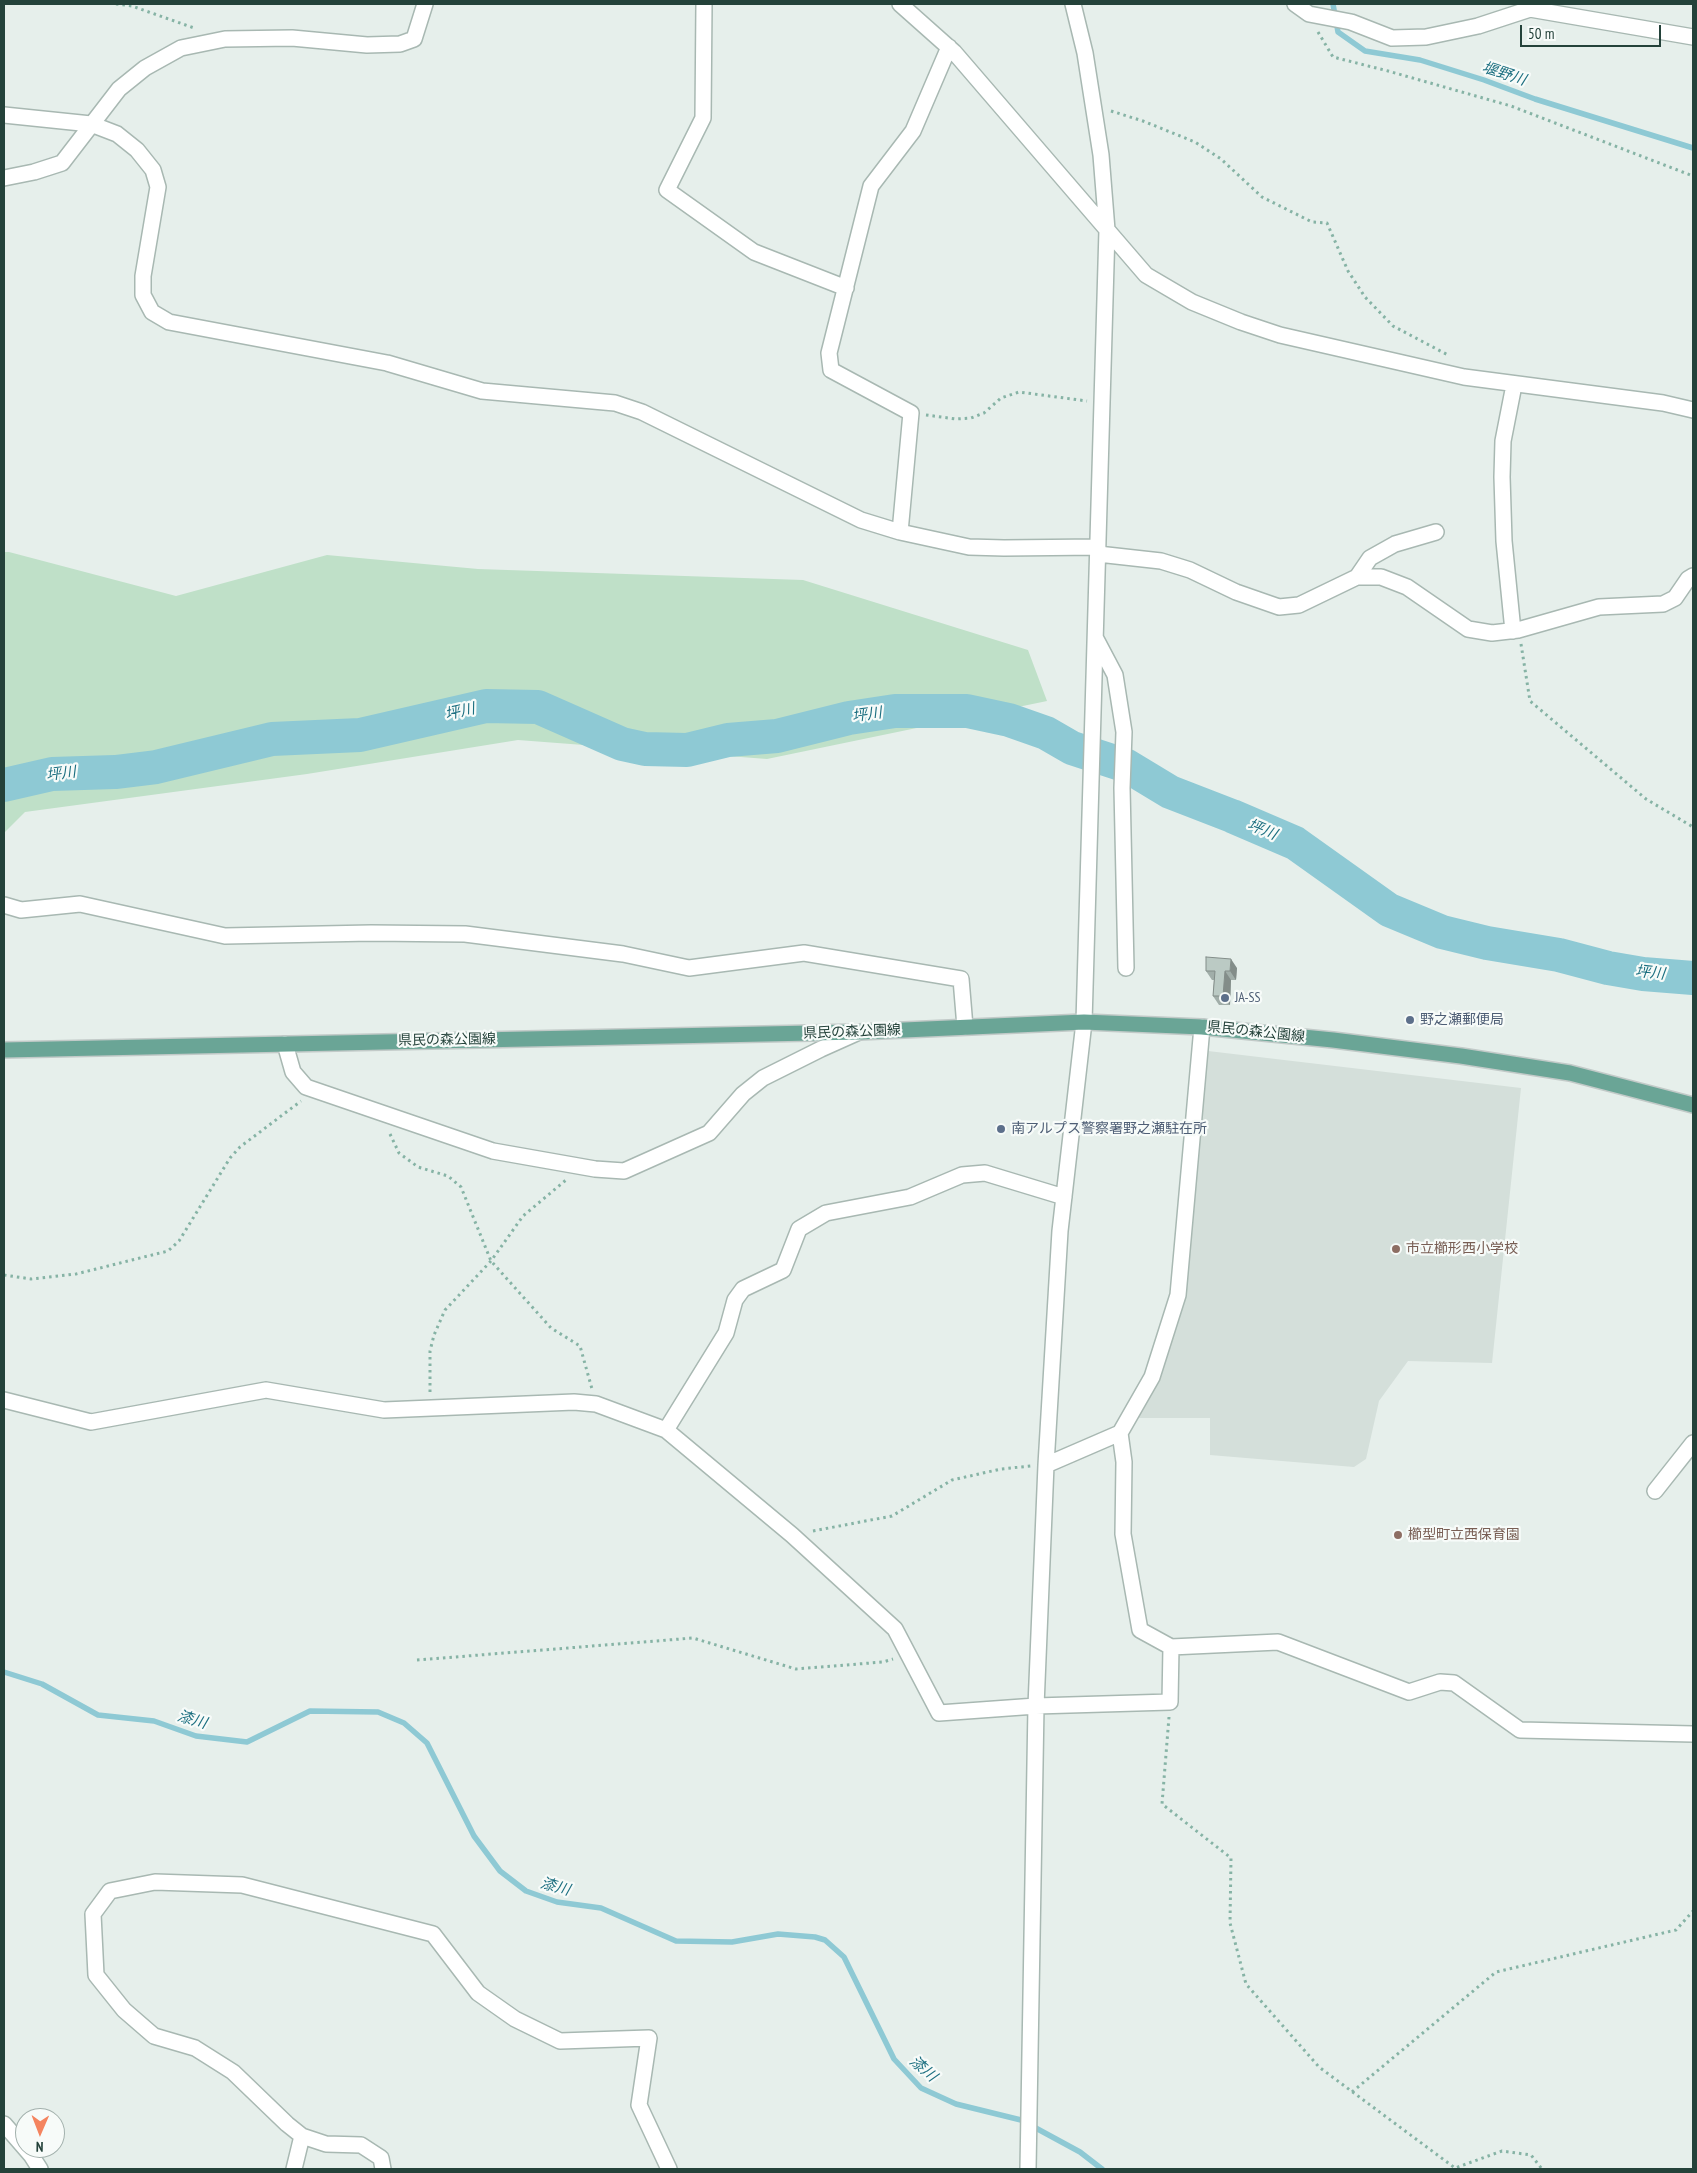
<!DOCTYPE html>
<html>
<head>
<meta charset="utf-8">
<style>
	body { margin:0 }
	#map { position:relative; width:1697px; height:2173px; overflow:hidden; background:#e6efeb; font-family:"PT Sans Narrow",sans-serif }
	canvas { display:block }
	.frame { position:absolute; inset:0; border:5px solid #24423a; pointer-events:none }
	.north { position:absolute; left:15px; top:2108px; width:50px; height:50px; box-sizing:border-box; background:#f7fbf9; border:1px solid #a3b1ad; border-radius:50%; rotate:181deg; font-size:14px; font-weight:700; line-height:20px; text-align:center; color:#24423a }
	.north::after { content:''; display:block; margin:auto; width:18px; height:22px; background:#f4845f; clip-path:polygon(50% 0,100% 100%,50% 72%,0 100%) }
	.scale { position:absolute; left:1520px; top:25px; width:141px; height:22px; box-sizing:border-box; border:2px solid #24423a; border-top:0; padding-left:6px; font-size:15px; line-height:18px; white-space:nowrap; color:#24423a; -webkit-text-stroke:4px #f7fbf9; paint-order:stroke }
</style>
</head>
<body>
<div id="map">
<canvas width="1697" height="2173"></canvas>
<div class="frame"></div>
<div class="north">N</div>
<div class="scale">50 m</div>
</div>
<script>
const ctx = document.querySelector('canvas').getContext('2d');
ctx.lineJoin = 'round';
function fill(path, color) { ctx.fillStyle = color; ctx.fill(path, 'evenodd'); }
const toPath = rows => new Path2D(rows.map(r => 'M' + r).join(''));
function trace(path, color, width, dash) { ctx.strokeStyle = color; ctx.lineWidth = width; ctx.lineCap = dash ? 'butt' : 'round'; ctx.setLineDash(dash || []); ctx.stroke(path); }
function label(font, color, halo, rows, align = 'center') {
  ctx.font = font + ' "PT Sans Narrow","Noto Sans JP",sans-serif'; ctx.lineWidth = 4.5; ctx.setLineDash([]); ctx.textBaseline = 'middle'; ctx.strokeStyle = halo; ctx.fillStyle = color; for (const [text, x, y, turn = 0] of rows) {
    ctx.save(); ctx.translate(x, y); ctx.rotate((+turn || 0) * Math.PI / 180); ctx.textAlign = isNaN(turn) ? turn : align; if (halo) ctx.strokeText(text, 0, 0); ctx.fillText(text, 0, 0); ctx.restore();
  }
}
fill(toPath([
	[1208,1051,1521,1088,1492,1363,1408,1361,1379,1401,1366,1459,1354,1467,1210,1455,1210,1418,1136,1418,1164,1366,1183,1305]
]), '#d4dfda');
fill(toPath([
	[4,552,9,552,176,596,327,555,478,569,803,580,1028,650,1047,701,767,759,518,740,307,774,25,812,4,833]
]), '#bfe0c8');
trace(toPath([
	[1333,4,1338,32,1365,51,1420,60,1484,80,1535,99,1693,148],
	[4,1672,42,1684,98,1715,154,1721,196,1736,247,1742,310,1711,378,1712,404,1723,427,1743,474,1836,500,1871,526,1891,557,1902,601,1908,676,1941,732,1942,778,1934,815,1937,825,1940,844,1957,894,2059,921,2088,956,2104,1021,2120,1080,2152,1102,2169]
]), '#8ec9d4', 5.5);
trace(toPath([
	[4,785,52,774,115,772,156,767,272,739,360,735,486,706,538,707,622,744,645,749,687,750,728,740,777,736,849,718,895,711,967,711,1009,720,1046,733,1072,748,1127,766,1170,792,1232,816,1295,843,1389,910,1442,932,1487,943,1559,955,1608,968,1643,974,1693,978]
]), '#8ec9d4', 34);
const minor = toPath([
	[704,4,703,118,667,190,754,252,846,288],
	[900,4,954,52,1146,275,1192,302,1241,322,1280,335,1464,377,1663,403,1693,410],
	[1295,4,1309,14,1351,22,1392,38,1426,37,1478,26,1530,9,1693,37],
	[4,115,91,124,117,134,137,150,153,170,158,187,143,276,143,295,152,312,169,322,387,363,482,391,615,403,642,412,861,520,900,532,969,547,1004,548,1098,547],
	[4,178,34,172,62,163,119,89,145,68,181,48,225,39,292,38,367,45,400,44,414,39,425,4],
	[900,532,911,413,831,370,829,353,871,186,913,131,949,47],
	[1098,554,1161,561,1190,570,1236,592,1279,607,1299,605,1357,577,1381,577,1407,587,1468,629,1492,633,1518,630,1599,607,1663,604,1675,598,1688,579,1693,576],
	[1357,577,1370,558,1395,544,1436,532],
	[1513,631,1504,541,1502,477,1503,441,1514,385],
	[1096,639,1115,675,1124,732,1122,788,1126,968],
	[4,905,21,910,80,904,225,936,371,933,465,934,623,954,689,968,804,953,961,979,965,1027],
	[285,1044,293,1072,306,1087,493,1151,595,1169,624,1171,709,1133,743,1094,763,1078,821,1049,859,1032],
	[4,1400,91,1422,266,1390,384,1410,574,1402,596,1404,666,1430,792,1535,895,1629,939,1713,1036,1706,1170,1702,1171,1647],
	[666,1430,726,1333,735,1300,743,1289,783,1270,799,1229,826,1213,910,1197,962,1175,985,1173,1064,1197],
	[1120,1433,1124,1462,1123,1534,1140,1630,1171,1647,1278,1642,1409,1692,1440,1682,1454,1683,1520,1730,1693,1734],
	[1046,1465,1120,1433,1152,1377,1178,1295,1202,1027],
	[1655,1491,1693,1443],
	[4,2124,31,2155,40,2169],
	[294,2169,302,2136],
	[383,2169,381,2158,361,2145,326,2144,302,2136,287,2124,233,2072,195,2048,154,2036,124,2010,96,1975,93,1914,110,1891,155,1882,242,1885,433,1934,478,1993,515,2019,560,2041,649,2038,639,2105,669,2169],
	[1028,2169,1036,1706,1046,1465,1060,1231,1084,1022,1107,230,1101,155,1085,53,1073,4]
]);
const major = toPath([
	[4,1050,859,1032,1084,1022,1202,1027,1333,1040,1461,1056,1570,1073,1693,1105]
]);
trace(minor, '#a8b8b2', 18);
trace(major, '#c2cac8', 18);
trace(toPath([
	[116,4,132,6,194,28],
	[1318,32,1333,57,1388,71,1511,106,1693,176],
	[1111,111,1143,121,1195,142,1221,159,1262,197,1312,222,1327,223,1348,271,1365,297,1393,326,1448,355],
	[926,415,956,419,971,418,984,413,1001,398,1019,392,1087,401],
	[1521,644,1530,701,1646,799,1693,827],
	[390,1134,399,1153,418,1167,448,1176,461,1187,491,1261,551,1328,580,1346,592,1389],
	[4,1275,31,1279,76,1274,168,1251,179,1241,230,1158,240,1147,301,1101],
	[430,1392,430,1351,434,1335,445,1310,491,1261,523,1216,566,1180],
	[813,1531,892,1516,952,1480,1001,1469,1031,1466],
	[417,1660,693,1638,796,1669,883,1662,893,1659],
	[1169,1717,1162,1804,1231,1858,1230,1923,1246,1984,1319,2067,1455,2168,1502,2151,1531,2155,1542,2169],
	[1352,2092,1496,1972,1676,1930,1693,1911]
]), '#86b3a5', 3, [2.5, 4]);
trace(minor, '#fff', 15);
trace(major, '#6aa596', 15);
fill(toPath([
	[1237,968,1236,980,1231,980,1230,1005,1219,1005,1213,996,1214,980,1212,980,1206,971]
]), '#a1aea9');
fill(toPath([
	[1231,959,1237,968,1236,980,1230,971],
	[1225,971,1231,980,1230,1005,1223,996]
]), '#838d89');
const building = toPath([
	[1206,957,1231,959,1230,971,1225,971,1223,996,1213,996,1215,971,1206,971,1206,957]
]);
fill(building, '#bbcac4');
trace(building, '#838d89', 1);
for (const [x, y, r, color] of [
	[1225,998,5,"#5c6f8a"],
	[1410,1020,5,"#5c6f8a"],
	[1001,1129,5,"#5c6f8a"],
	[1396,1249,5,"#8d6e63"],
	[1398,1535,5,"#8d6e63"]
]) { const dot = new Path2D(); dot.arc(x, y, r, 0, 2 * Math.PI); ctx.fillStyle = color; ctx.fill(dot); trace(dot, '#f7fbf9', 2); }
label('14px', '#4e5e75', '#f7fbf9', [
	["JA-SS",1235,998],
	["野之瀬郵便局",1420,1020],
	["南アルプス警察署野之瀬駐在所",1011,1129]
], 'left');
label('14px', '#24423a', '#f7fbf9', [
	["県民の森公園線",852,1032,-2],
	["県民の森公園線",1256,1032,6],
	["県民の森公園線",447,1040,-1]
]);
label('14px', '#785e54', '#f7fbf9', [
	["市立櫛形西小学校",1406,1249],
	["櫛型町立西保育園",1408,1535]
], 'left');
label('italic 15px', '#1c6f80', '#f7fbf9', [
	["堰野川",1504,74,18],
	["坪川",460,712,-13],
	["坪川",867,715,-8],
	["坪川",61,774,-7],
	["坪川",1262,830,22],
	["坪川",1650,973,6],
	["漆川",192,1720,16],
	["漆川",555,1887,15],
	["漆川",923,2069,41]
]);
</script>
</body>
</html>
